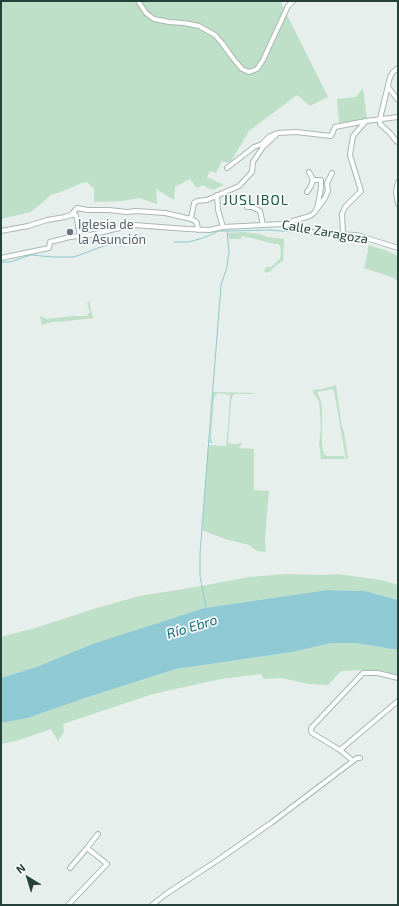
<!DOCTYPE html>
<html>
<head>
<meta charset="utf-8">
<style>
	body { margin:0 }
	#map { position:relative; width:399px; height:906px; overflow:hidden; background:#e6efeb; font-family:"Exo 2",sans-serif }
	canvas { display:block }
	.frame { position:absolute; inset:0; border:2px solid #24423a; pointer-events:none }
	.north { position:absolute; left:8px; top:858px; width:40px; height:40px; -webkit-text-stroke:3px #f7fbf9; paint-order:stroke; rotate:322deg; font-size:11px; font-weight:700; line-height:16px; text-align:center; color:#24423a }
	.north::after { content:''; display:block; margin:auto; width:14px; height:18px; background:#24423a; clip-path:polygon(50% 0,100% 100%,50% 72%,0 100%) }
</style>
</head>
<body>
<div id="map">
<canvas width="399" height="906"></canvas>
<div class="frame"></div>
<div class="north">N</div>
</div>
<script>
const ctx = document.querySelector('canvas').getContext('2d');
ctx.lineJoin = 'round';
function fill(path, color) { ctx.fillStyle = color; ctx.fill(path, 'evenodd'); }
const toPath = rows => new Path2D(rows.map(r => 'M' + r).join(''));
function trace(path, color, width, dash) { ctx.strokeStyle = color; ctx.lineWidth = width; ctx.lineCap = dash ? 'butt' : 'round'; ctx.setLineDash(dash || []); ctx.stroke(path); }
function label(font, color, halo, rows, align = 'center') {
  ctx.font = font + ' "Exo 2",sans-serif'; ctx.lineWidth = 3.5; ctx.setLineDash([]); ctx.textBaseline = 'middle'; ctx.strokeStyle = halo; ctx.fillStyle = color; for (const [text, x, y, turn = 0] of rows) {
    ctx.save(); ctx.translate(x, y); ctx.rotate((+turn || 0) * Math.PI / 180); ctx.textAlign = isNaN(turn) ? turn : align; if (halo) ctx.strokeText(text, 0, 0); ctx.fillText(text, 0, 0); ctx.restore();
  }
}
fill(toPath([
	[1,1,280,1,328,97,310,106,297,95,249,131,230,163,222,161,216,173,210,171,207,177,224,185,213,190,202,185,197,188,190,179,175,187,174,200,156,189,157,204,139,198,123,201,94,202,94,189,87,182,82,183,58,193,51,195,31,212,1,219],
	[363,88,367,120,339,123,337,99,356,97],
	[242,232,260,234,267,237,284,239,283,261,282,261,273,268,271,271,267,273,264,271,266,267,271,267,280,259,281,249,279,244,270,243,256,239,241,236,242,239,229,239,228,233],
	[368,245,385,250,398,256,398,281,392,277,364,268,368,251],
	[89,301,93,318,67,321,52,322,42,325,40,316,47,319,73,316,87,316,90,312,87,303],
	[336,385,342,427,344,432,348,459,346,459,334,391,332,389,317,392,320,398,322,407,322,445,324,454,327,456,344,456,345,459,321,459,320,449,319,446,321,425,319,401,313,393,313,390,322,389],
	[212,392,254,393,255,394,235,394,232,396,231,403,228,440,229,444,238,444,240,442,242,444,239,448,254,449,254,490,269,491,265,537,266,552,257,551,249,545,225,539,202,530,208,445,226,446,229,414,230,395,218,393,214,397,211,438,213,443,209,443,211,417],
	[285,574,324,575,338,574,380,580,392,583,398,585,398,600,365,591,327,590,204,608,152,625,39,666,1,678,1,637,38,627,97,608,139,596,196,587,249,577],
	[332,643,355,643,398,650,398,678,389,674,364,670,341,671,328,685,309,684,281,678,264,679,261,674,221,679,153,694,63,724,64,732,58,741,51,729,16,741,1,744,1,723,28,718,85,698,176,669,292,652]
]), '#bfe0c8');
fill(toPath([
	[327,590,365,591,398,600,398,650,355,643,332,643,292,652,176,669,85,698,28,718,1,723,1,678,39,666,93,644,204,608]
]), '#8ec9d4');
trace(toPath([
	[174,242,188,242,203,238,219,231,227,231,270,230,303,233],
	[1,262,10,262,31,255,53,257,74,257,98,248,135,236,141,235],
	[206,607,200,576,200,553,221,285,227,267,229,251,227,231]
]), '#8ec9d4', 1);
const minor = toPath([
	[138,1,146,13,154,19,169,22,184,23,199,26,215,35,222,43,232,57,242,69,249,72,257,69,263,60,288,6,293,1],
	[398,68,393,72,390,77,380,119,380,124,390,133,396,141,398,142],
	[388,87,398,100],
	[227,168,254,147,262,144,270,136,278,133,296,132,331,136,335,127,366,121,398,117],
	[313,180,321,180,321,188,317,209],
	[398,182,396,192,398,204],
	[307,192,311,186,313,180,309,172],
	[217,195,218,210,223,227],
	[247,207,252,207,260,211,263,225],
	[71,215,76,215,80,236],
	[288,225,293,221,310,216,314,213,325,198,328,191,327,183,332,173],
	[198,230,197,223,195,221,191,219,194,203,197,201,207,200,239,186,252,172,253,162,263,147,276,135],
	[1,231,28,226,47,220,65,217,71,215,77,208,88,210,109,210,127,212,136,211,165,213,191,219],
	[343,234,342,214,345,207,361,191,350,155,353,136,366,121],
	[1,258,49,248,50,242,70,237,90,235,115,229,134,225,187,229,209,230,223,227,283,224,319,234,357,235,398,248],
	[340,750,398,701],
	[353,761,340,750,312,733,311,731,311,728,363,673,378,673,398,678],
	[70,868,87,848],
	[68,905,107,864,87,848,98,834],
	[152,905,166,894,218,860,271,823,357,758,360,758]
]);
trace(minor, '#a8b8b2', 6);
trace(minor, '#fff', 4);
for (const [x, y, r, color] of [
	[70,232,4,"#6b7280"]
]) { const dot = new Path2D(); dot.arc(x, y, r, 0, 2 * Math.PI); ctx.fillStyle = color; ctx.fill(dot); trace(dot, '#f7fbf9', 1.5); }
label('13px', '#5b616d', '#f7fbf9', [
	["Iglesia de",78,225],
	["la Asunción",78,240]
], 'left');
label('13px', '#24423a', '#f7fbf9', [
	["Calle Zaragoza",325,232,10]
]);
ctx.letterSpacing = '1px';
label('14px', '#1f5548', '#f7fbf9', [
	["JUSLIBOL",256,200]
]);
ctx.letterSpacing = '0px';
label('italic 14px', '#1c6f80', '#f7fbf9', [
	["Río Ebro",192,627,-17]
]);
</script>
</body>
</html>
